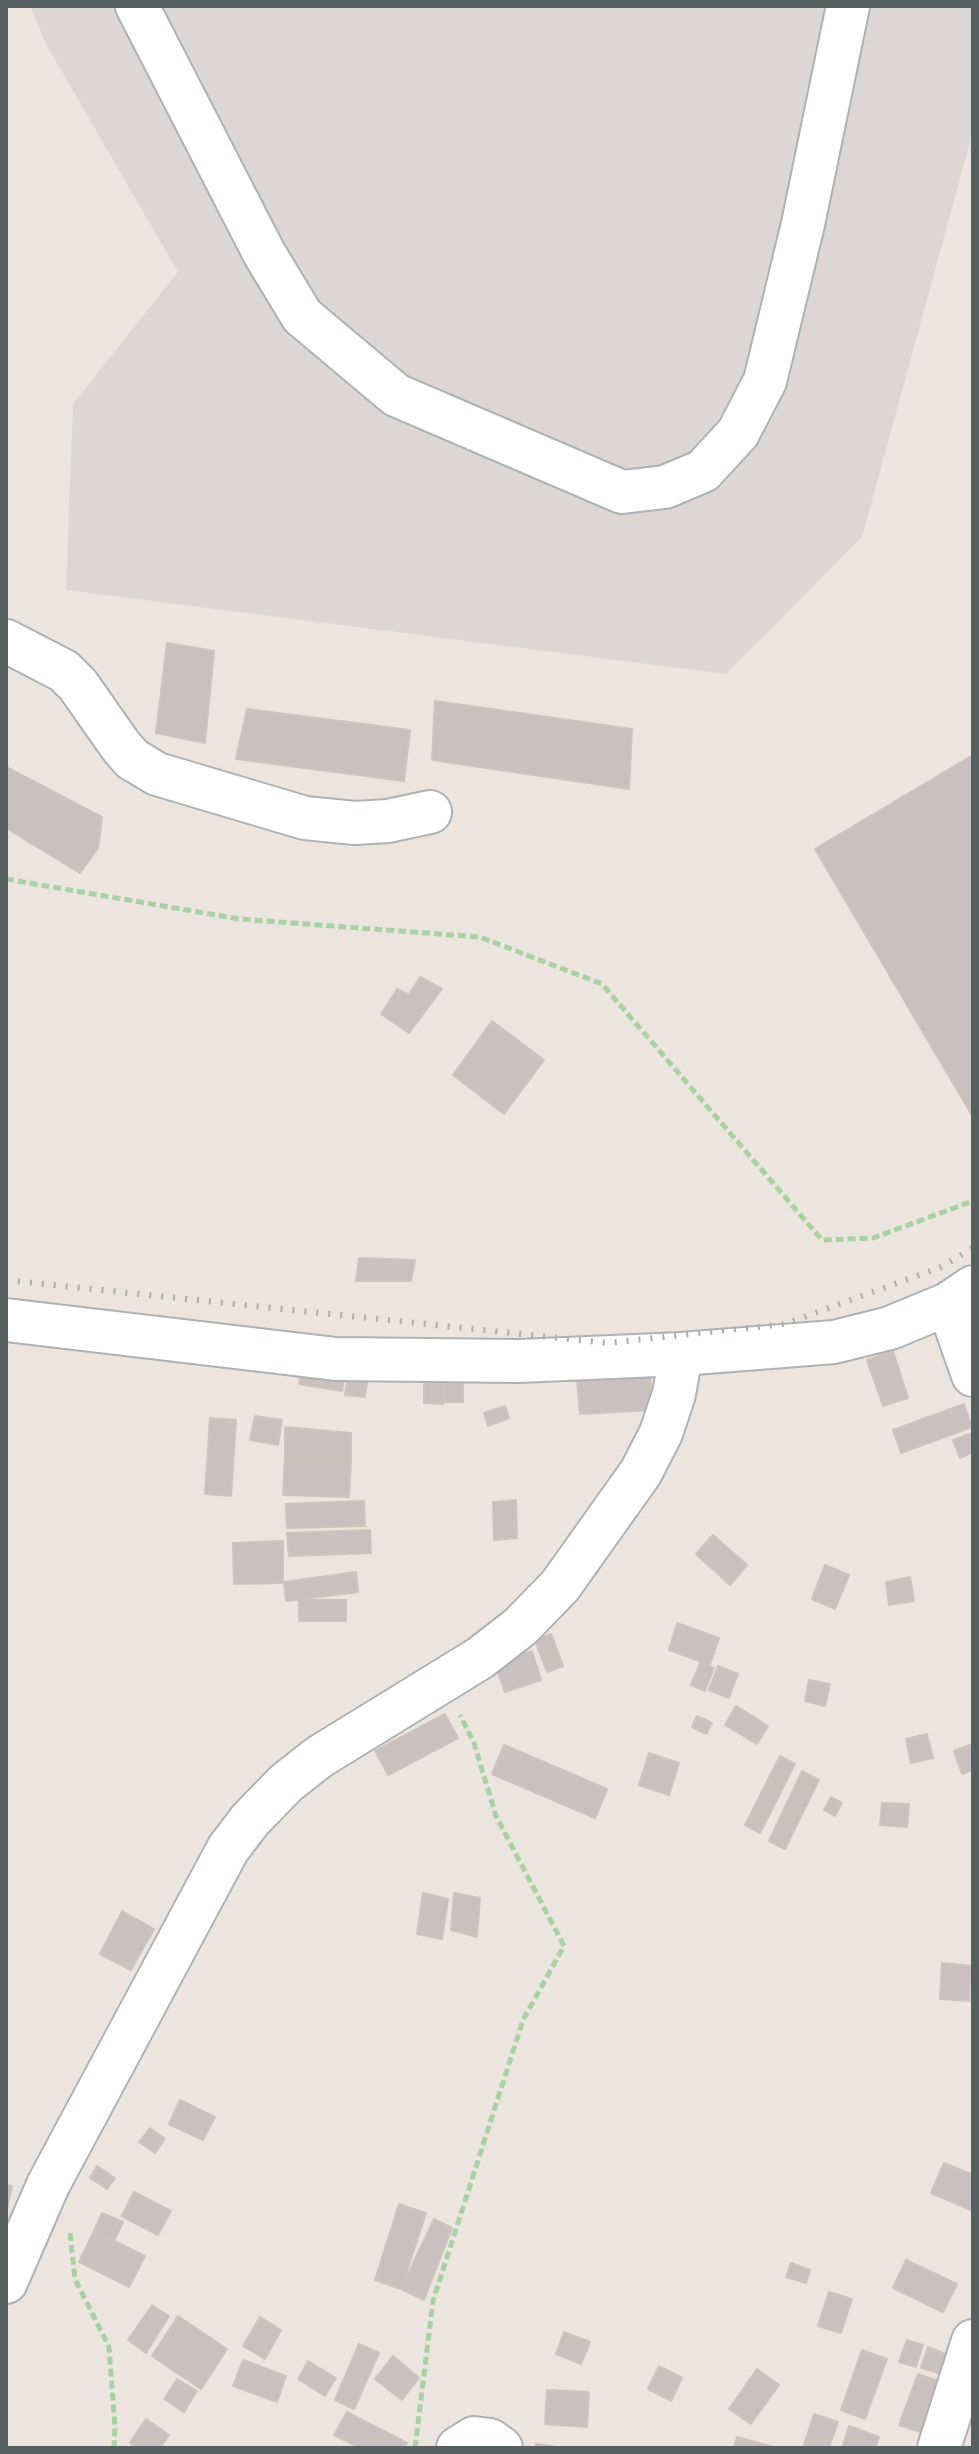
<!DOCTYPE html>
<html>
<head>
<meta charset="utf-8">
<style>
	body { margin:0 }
	#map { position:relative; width:979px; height:2454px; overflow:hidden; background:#ebe4df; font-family:Manrope,sans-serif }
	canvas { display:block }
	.frame { position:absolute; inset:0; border:8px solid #585f60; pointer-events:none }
</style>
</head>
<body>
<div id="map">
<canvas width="979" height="2454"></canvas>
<div class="frame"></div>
</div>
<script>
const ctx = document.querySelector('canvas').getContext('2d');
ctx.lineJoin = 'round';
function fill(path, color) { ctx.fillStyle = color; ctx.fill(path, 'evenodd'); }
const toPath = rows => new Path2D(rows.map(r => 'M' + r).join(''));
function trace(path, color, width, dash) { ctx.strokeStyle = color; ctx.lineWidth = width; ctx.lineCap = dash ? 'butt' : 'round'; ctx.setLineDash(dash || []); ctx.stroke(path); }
fill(toPath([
	[30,6,973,6,973,131,862,537,726,674,66,590,73,404,178,272,46,44]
]), '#dcd6d4');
const building = toPath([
	[167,643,214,651,205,743,156,733,167,643],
	[435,701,632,729,629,789,432,760,435,701],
	[247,709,410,730,404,781,236,759,247,709],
	[973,755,973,1117,815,849,973,755],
	[6,767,102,817,98,848,80,873,6,828,6,767],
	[420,977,442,989,409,1033,381,1014,397,989,409,995,420,977],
	[492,1021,544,1060,504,1114,453,1075,492,1021],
	[359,1258,415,1260,411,1281,356,1281,359,1258],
	[893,1351,908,1398,883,1406,867,1360,893,1351],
	[302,1366,345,1373,342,1391,299,1384,302,1366],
	[349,1372,368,1375,365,1397,345,1395,349,1372],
	[424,1375,443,1375,443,1404,424,1403,424,1375],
	[445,1375,463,1376,463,1402,445,1402,445,1375],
	[650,1375,652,1410,580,1414,577,1380,650,1375],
	[964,1404,972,1427,901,1453,893,1430,964,1404],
	[505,1406,509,1418,488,1426,484,1413,505,1406],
	[255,1416,282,1420,278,1445,250,1440,255,1416],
	[210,1418,236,1420,231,1496,205,1494,210,1418],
	[285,1427,351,1433,351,1458,285,1456,285,1427],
	[972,1433,973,1452,960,1458,953,1440,972,1433],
	[285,1456,351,1458,349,1497,283,1495,285,1456],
	[516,1500,517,1538,494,1540,493,1502,516,1500],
	[364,1501,365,1526,287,1528,286,1504,364,1501],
	[370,1530,371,1553,289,1556,287,1533,370,1530],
	[713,1535,747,1565,730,1585,696,1554,713,1535],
	[283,1541,283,1583,234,1584,233,1543,283,1541],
	[825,1565,849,1575,835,1609,812,1599,825,1565],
	[356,1572,358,1592,286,1601,284,1582,356,1572],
	[910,1577,914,1601,889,1605,886,1582,910,1577],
	[299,1600,346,1600,346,1621,299,1621,299,1600],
	[677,1623,719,1638,710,1665,669,1650,677,1623],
	[551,1634,563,1666,547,1672,535,1641,551,1634],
	[532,1651,541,1680,505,1692,495,1664,532,1651],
	[700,1663,714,1668,705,1691,691,1685,700,1663],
	[718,1666,738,1674,729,1698,709,1690,718,1666],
	[809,1680,830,1684,825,1706,805,1701,809,1680],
	[736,1706,768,1726,757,1744,725,1725,736,1706],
	[445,1714,458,1738,388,1775,375,1751,445,1714],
	[697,1716,712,1723,706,1734,692,1727,697,1716],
	[927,1734,933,1758,911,1763,906,1739,927,1734],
	[973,1744,973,1770,962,1774,954,1751,973,1744],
	[504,1745,607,1789,595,1818,492,1774,504,1745],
	[649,1753,679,1763,669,1795,639,1785,649,1753],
	[780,1756,795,1764,760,1833,745,1825,780,1756],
	[802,1771,819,1780,785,1849,769,1841,802,1771],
	[831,1797,842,1803,835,1816,824,1810,831,1797],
	[882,1803,909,1804,907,1827,880,1825,882,1803],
	[423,1893,448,1899,442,1939,417,1934,423,1893],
	[454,1893,480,1898,477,1937,451,1930,454,1893],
	[122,1911,154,1929,131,1970,100,1954,122,1911],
	[942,1963,971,1966,969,2001,940,1999,942,1963],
	[180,2100,215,2117,203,2140,169,2124,180,2100],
	[150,2128,165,2139,155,2153,139,2142,150,2128],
	[944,2163,973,2175,973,2211,931,2193,944,2163],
	[97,2166,115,2178,107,2189,90,2178,97,2166],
	[6,2185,12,2186,7,2209,6,2209,6,2185],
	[134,2192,171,2211,158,2235,122,2216,134,2192],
	[399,2204,426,2213,401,2289,375,2280,399,2204],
	[102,2213,123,2222,114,2241,94,2231,102,2213],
	[434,2219,452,2228,424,2300,401,2289,434,2219],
	[94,2231,145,2256,129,2287,79,2262,94,2231],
	[906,2260,957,2284,943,2312,893,2288,906,2260],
	[791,2263,810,2270,806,2283,786,2277,791,2263],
	[829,2292,852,2299,841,2333,818,2326,829,2292],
	[152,2305,169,2316,146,2353,128,2340,152,2305],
	[178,2316,227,2349,201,2389,152,2356,178,2316],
	[260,2317,281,2330,265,2359,243,2346,260,2317],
	[564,2332,590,2342,581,2364,556,2354,564,2332],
	[907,2340,923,2345,916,2367,899,2362,907,2340],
	[359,2344,379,2353,354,2409,335,2400,359,2344],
	[928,2347,948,2355,942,2374,921,2368,928,2347],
	[862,2350,887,2359,865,2419,841,2410,862,2350],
	[393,2356,419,2378,402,2400,375,2379,393,2356],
	[243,2360,286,2376,277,2402,233,2386,243,2360],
	[308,2361,336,2378,325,2396,298,2379,308,2361],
	[659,2366,682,2378,671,2401,648,2389,659,2366],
	[757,2369,779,2385,751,2424,729,2409,757,2369],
	[918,2374,941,2382,923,2433,899,2425,918,2374],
	[177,2379,197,2391,184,2412,164,2399,177,2379],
	[547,2390,589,2392,587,2427,545,2424,547,2390],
	[347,2412,407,2443,404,2448,360,2448,334,2435,347,2412],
	[814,2414,838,2422,829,2448,803,2448,814,2414],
	[146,2419,169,2435,160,2448,137,2448,130,2443,146,2419],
	[849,2426,879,2437,875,2448,842,2448,849,2426],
	[737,2437,777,2448,734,2448,737,2437],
	[536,2444,564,2448,536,2448,536,2444]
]);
fill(building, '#c8c1bf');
trace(building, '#cfc3be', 2);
const minor = toPath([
	[137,6,264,253,302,316,396,395,622,492,665,487,703,471,738,433,765,381,803,224,848,6],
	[6,641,64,671,78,685,120,745,132,759,157,774,305,818,355,823,388,821,430,812],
	[948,1304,973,1375],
	[6,1320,336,1359,519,1361,681,1354,834,1342,890,1328,948,1304,973,1287],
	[6,2282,48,2185,228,1849,250,1820,286,1783,319,1757,480,1658,520,1627,560,1586,641,1472,661,1433,674,1394,681,1354],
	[458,2448,474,2438,490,2440,501,2448],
	[939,2448,973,2341]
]);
trace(minor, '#adb3b5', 46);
trace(toPath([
	[6,879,239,919,480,937,602,984,822,1240,873,1238,973,1201],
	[70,2233,75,2279,109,2347,115,2427,114,2448],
	[415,2448,433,2301,523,2020,564,1946,496,1816,474,1743,460,1715]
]), '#a8d2a1', 5, [8, 4]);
trace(minor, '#fff', 42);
trace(toPath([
	[6,1280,608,1343,785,1324,941,1267,973,1248]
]), '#adaeae', 6, [2, 10]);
</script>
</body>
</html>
